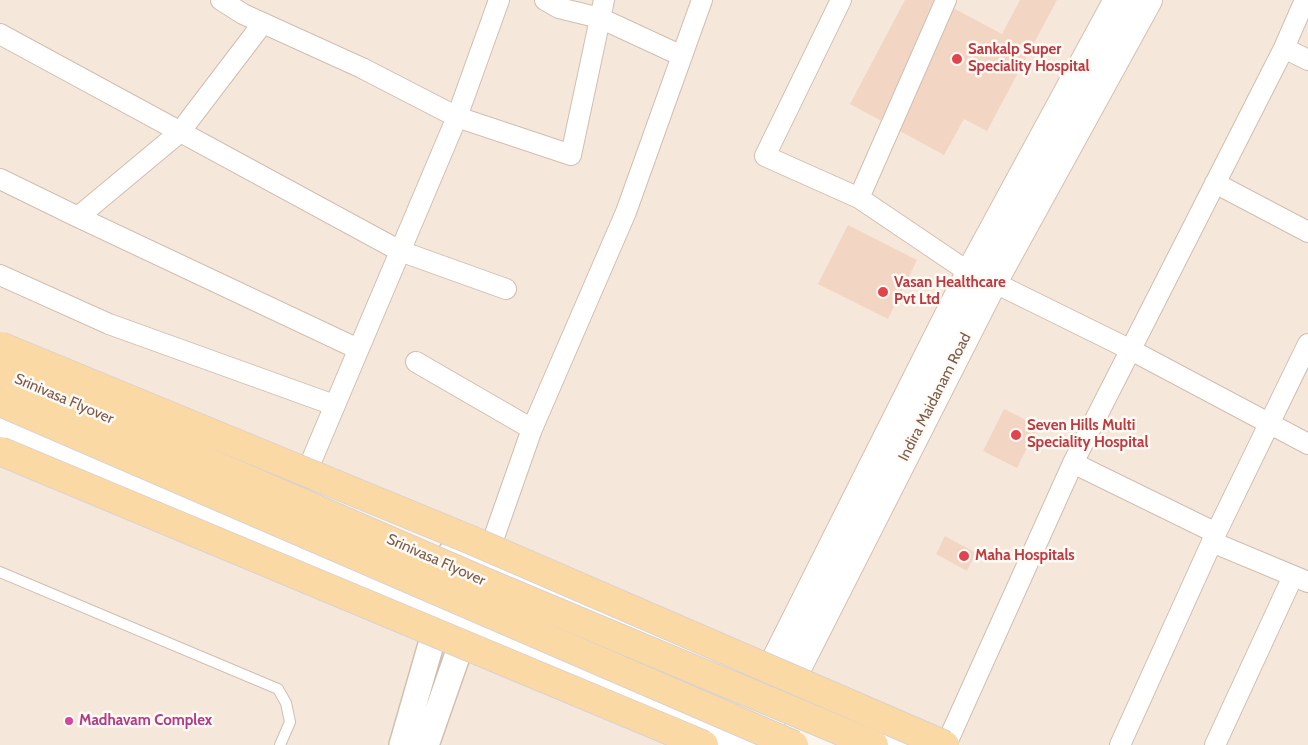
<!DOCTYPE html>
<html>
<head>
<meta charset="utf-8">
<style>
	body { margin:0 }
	canvas { display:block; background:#fdf6ec }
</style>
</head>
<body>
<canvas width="1308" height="745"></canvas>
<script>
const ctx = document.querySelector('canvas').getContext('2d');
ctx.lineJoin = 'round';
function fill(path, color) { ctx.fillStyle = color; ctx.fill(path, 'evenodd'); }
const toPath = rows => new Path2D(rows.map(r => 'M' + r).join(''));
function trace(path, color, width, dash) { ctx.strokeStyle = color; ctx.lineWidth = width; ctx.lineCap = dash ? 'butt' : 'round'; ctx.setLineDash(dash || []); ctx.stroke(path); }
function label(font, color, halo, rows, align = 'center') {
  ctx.font = font + ' Cabin,sans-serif'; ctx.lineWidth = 5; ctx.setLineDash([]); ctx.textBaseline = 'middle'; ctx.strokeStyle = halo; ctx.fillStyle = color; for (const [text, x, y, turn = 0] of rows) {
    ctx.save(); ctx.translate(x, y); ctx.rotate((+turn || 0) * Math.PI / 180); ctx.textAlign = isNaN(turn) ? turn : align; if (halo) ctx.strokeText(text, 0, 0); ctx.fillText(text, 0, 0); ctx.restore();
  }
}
fill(toPath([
	[0,0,1308,0,1308,745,943,745,0,343],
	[0,429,724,745,0,745]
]), '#f5e8da');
fill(toPath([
	[905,0,938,0,1002,34,1020,0,1057,0,987,131,964,119,944,155,850,104],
	[848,225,917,260,888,319,818,284],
	[1004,409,1038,426,1017,468,983,451],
	[945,536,976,553,967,571,936,554]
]), '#f3d5c3');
const service = toPath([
	[0,572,278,689,286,703,290,722,280,745]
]);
const minor = toPath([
	[221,0,243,14,362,68,457,117,299,490],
	[499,0,457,117,571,155,604,0],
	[545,0,559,8,600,18,682,56],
	[841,0,765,156,859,198,970,273,993,282,1131,350,1308,444],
	[263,23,180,132,78,217,358,349],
	[0,34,400,251,506,289],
	[1284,48,1305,0],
	[0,179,78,217],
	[1215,183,1308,232],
	[859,198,946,0],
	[0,275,109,324,334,405],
	[416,362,532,429],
	[1073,463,1216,533],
	[1212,542,1308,582],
	[486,560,532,429,626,212,702,0],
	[946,745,1073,463,1284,48,1308,60],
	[1120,745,1216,533,1308,344],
	[1215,745,1293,576]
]);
const tertiary = toPath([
	[0,429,322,560,733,745],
	[451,553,765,683,905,745],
	[402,745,440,613],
	[426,745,468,625]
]);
const secondary = toPath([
	[733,745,970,273,1118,0],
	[758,745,993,282,1148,0]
]);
trace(service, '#d1beb0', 12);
trace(minor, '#d1beb0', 22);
trace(tertiary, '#d1beb0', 28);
trace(secondary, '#d6c0b0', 30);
trace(service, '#fff', 10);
trace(minor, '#fff', 20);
trace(tertiary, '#fff', 25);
trace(secondary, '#fff', 28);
const primaryBridge = toPath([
	[0,346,471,540,945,745],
	[0,372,478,579,874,745],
	[0,402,794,745],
	[0,451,704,745]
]);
trace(primaryBridge, '#dad1cd', 30, []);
trace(primaryBridge, '#fbd9a5', 28);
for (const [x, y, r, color] of [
	[957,59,6,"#e0444e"],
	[883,292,6,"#e0444e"],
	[1016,435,6,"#e0444e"],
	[964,556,6,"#e0444e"],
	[69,721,5,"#d1479c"]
]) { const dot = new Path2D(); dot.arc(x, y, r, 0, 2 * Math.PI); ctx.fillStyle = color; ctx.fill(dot); trace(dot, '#fffaf3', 2); }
label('bold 15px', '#be3a42', '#fffaf3', [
	["Sankalp Super",968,50],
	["Speciality Hospital",968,67],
	["Vasan Healthcare",894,283],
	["Pvt Ltd",894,300],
	["Seven Hills Multi",1027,426],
	["Speciality Hospital",1027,443],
	["Maha Hospitals",975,556]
], 'left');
label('15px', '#7a5c4d', '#fffaf3', [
	["Indira Maidanam Road",935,397,-63],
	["Srinivasa Flyover",64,399,23],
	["Srinivasa Flyover",436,560,24]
]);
label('bold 15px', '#b23c85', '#fffaf3', [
	["Madhavam Complex",79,721]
], 'left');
</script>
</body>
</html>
